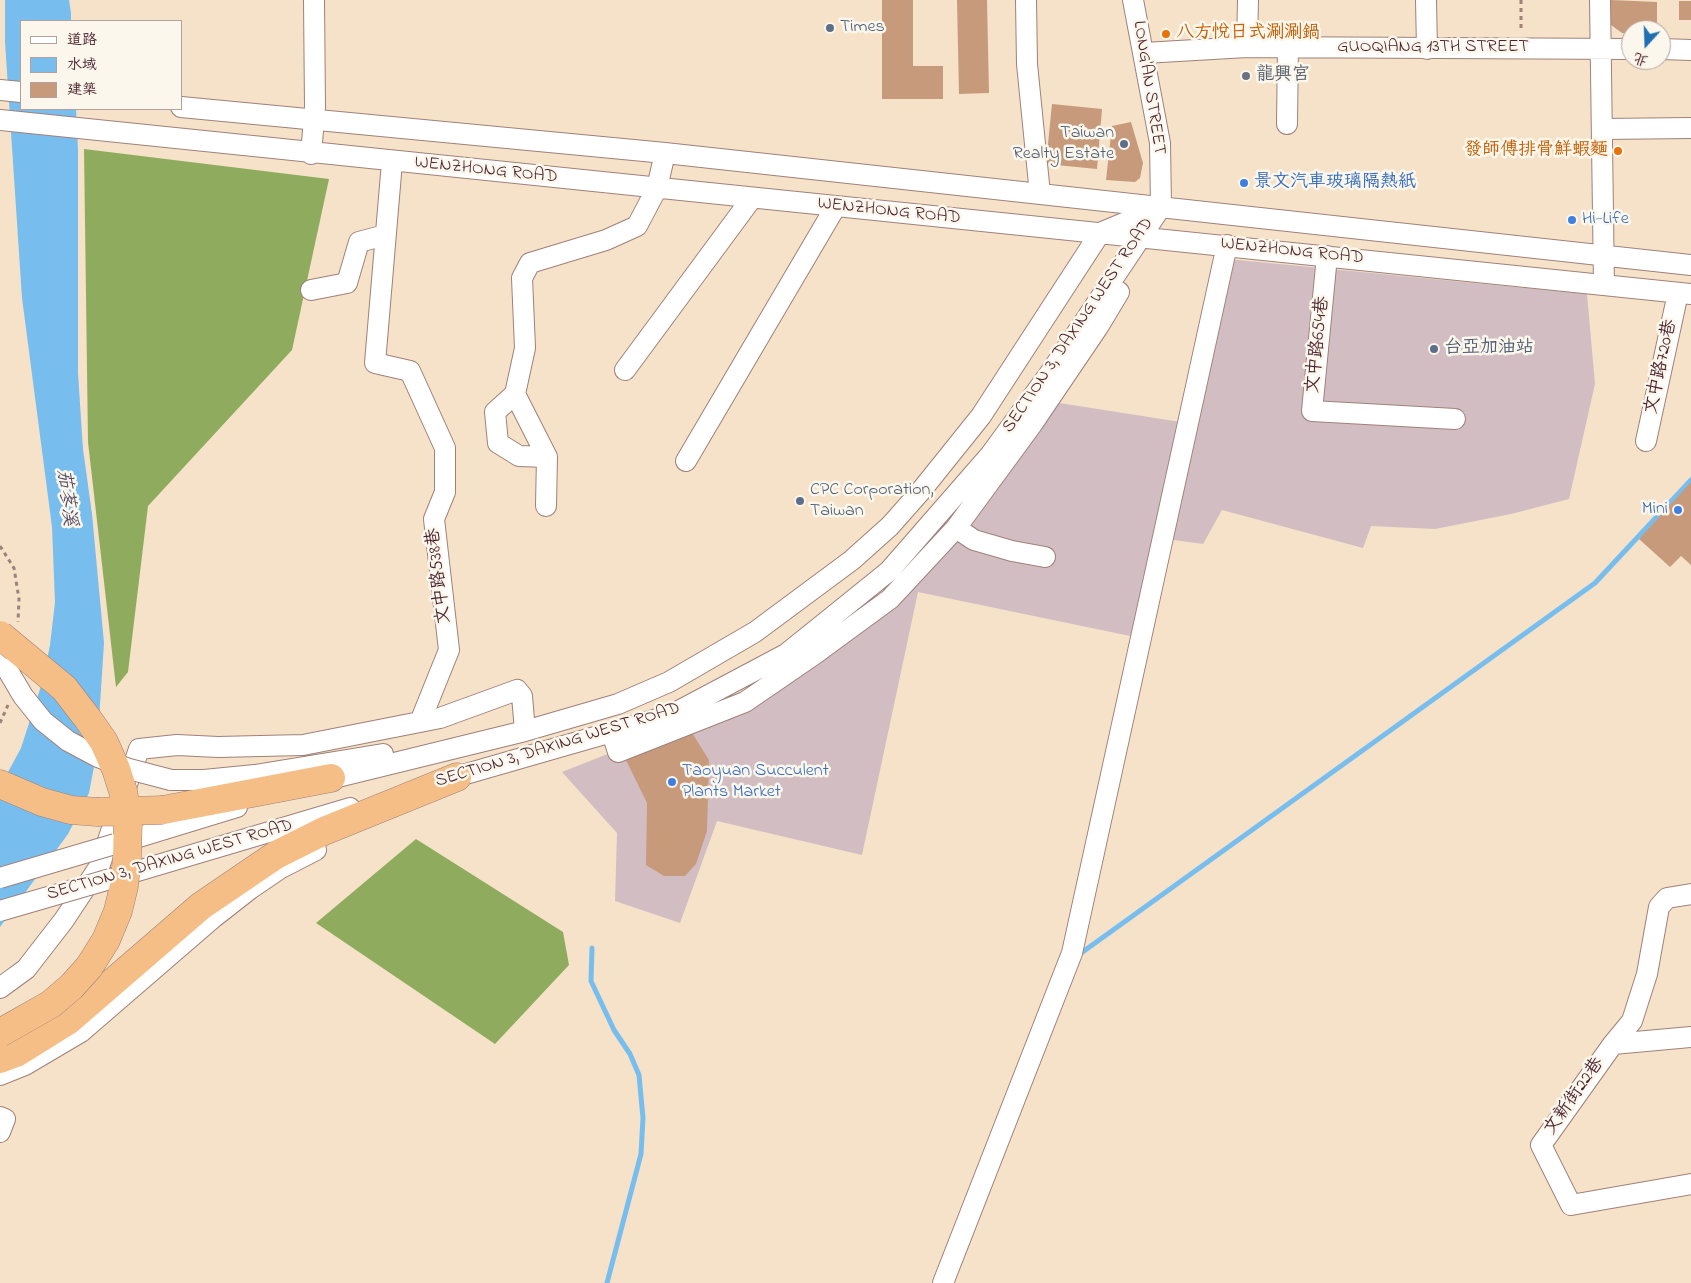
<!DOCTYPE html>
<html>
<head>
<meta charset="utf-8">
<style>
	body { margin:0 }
	#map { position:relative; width:1691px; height:1283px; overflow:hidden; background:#f5e2c8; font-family:"Indie Flower","LXGW WenKai TC",sans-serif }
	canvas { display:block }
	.legend { position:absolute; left:20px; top:20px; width:162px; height:90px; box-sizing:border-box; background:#fbf7ec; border:1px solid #b4a19f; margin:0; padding:6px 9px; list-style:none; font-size:15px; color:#4a1f2b }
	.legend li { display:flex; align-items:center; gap:10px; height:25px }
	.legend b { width:25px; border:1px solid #b4a19f }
	.north { position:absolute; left:1621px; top:20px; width:50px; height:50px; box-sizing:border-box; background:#fbf7ec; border:1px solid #b4a19f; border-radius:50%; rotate:200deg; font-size:14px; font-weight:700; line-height:20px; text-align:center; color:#4a1f2b }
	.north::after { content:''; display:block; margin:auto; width:18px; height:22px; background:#1f6fb2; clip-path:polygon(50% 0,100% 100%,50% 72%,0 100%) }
</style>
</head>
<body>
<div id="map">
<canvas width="1691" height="1283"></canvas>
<ul class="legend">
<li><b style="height:6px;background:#fff"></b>道路</li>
<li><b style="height:14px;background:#77beef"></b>水域</li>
<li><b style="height:14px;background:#c79a7c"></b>建築</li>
</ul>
<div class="north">北</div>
</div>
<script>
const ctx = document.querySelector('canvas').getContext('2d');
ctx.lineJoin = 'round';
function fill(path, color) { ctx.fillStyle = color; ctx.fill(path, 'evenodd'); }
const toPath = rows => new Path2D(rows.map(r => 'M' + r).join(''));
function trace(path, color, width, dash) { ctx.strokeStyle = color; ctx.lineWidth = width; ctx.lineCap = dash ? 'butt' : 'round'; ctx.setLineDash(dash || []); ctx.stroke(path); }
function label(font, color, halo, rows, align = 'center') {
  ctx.font = font + ' "Indie Flower","LXGW WenKai TC",sans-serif'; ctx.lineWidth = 5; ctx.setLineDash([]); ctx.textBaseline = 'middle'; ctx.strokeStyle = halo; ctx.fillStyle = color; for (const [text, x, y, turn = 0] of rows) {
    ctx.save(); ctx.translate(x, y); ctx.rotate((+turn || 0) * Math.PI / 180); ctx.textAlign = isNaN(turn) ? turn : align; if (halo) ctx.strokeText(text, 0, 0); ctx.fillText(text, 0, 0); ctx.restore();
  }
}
fill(toPath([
	[1228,259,1587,294,1595,384,1569,499,1511,514,1435,529,1371,526,1363,548,1222,510,1203,544,1159,538,1135,637,918,592,862,855,717,821,680,923,615,901,617,833,562,772,709,714,857,616,947,535,1053,402,1187,423]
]), '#d2bec2');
fill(toPath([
	[84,149,329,179,292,350,148,506,128,672,116,687,88,442],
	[416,839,563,932,569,965,495,1044,316,923]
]), '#8fac5e');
fill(toPath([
	[5,0,69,0,71,13,71,21,21,21,21,109,76,109,78,149,78,373,83,449,92,514,104,643,97,751,89,793,68,834,0,927,0,787,21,748,43,680,50,645,55,602,52,527,22,298,5,42]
]), '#77beef');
trace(toPath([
	[592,948,591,981,614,1030,630,1054,639,1075,643,1118,641,1154,607,1283],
	[1077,956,1595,583,1691,480]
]), '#77beef', 5);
fill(toPath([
	[882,0,913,0,913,66,943,66,943,99,882,99],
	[957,0,987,0,989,93,959,94],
	[1611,0,1657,2,1657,30,1631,30,1631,33,1622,33,1611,25],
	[1679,1,1691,1,1691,20,1679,20],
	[1052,104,1102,109,1097,169,1046,164],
	[1131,122,1143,163,1140,178,1135,182,1106,180,1112,126],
	[1691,482,1691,565,1681,556,1670,567,1639,539],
	[689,728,709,760,707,831,696,864,685,876,664,876,646,865,647,803,624,756]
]), '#c79a7c');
const minor = toPath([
	[1026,0,1027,64,1040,194],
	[1133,0,1160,143,1161,207],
	[1426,0,1427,49],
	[1600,0,1604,285],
	[1247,47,1248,0],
	[1661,49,1691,50],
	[1144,53,1247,47,1631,49],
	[0,90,21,92],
	[181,107,665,153,1691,265],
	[0,120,1691,294],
	[1287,124,1288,47],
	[1602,129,1691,128],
	[311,154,315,107,314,0],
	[392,162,375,363,410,371,445,448,445,492,434,519,449,650,420,722],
	[1327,256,1312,411,1455,419],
	[311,290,347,283,359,242,385,235],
	[625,370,752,198],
	[515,394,495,412,498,443,519,456,547,457],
	[1646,441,1678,293],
	[686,461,836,206],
	[546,506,547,457,515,394,525,348,522,278,530,263,606,240,637,226,657,188,665,153],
	[956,528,974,540,1012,551,1045,557],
	[0,659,7,669],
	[612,733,618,752,745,702,815,654,890,599,956,528,1033,423,1098,327,1119,292],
	[171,780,204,780,255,775,383,754],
	[445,780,671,715,786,654,832,617,889,571,991,454,1050,373,1161,207],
	[317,782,525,731,618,704,669,682,755,632,852,560,890,526,920,492,981,416,1100,233,1160,208],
	[116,844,237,807],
	[114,878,350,808],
	[1691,894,1667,898,1659,907,1647,974,1632,1021,1613,1044,1541,1145,1571,1205,1691,1184],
	[0,988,26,969,64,920,99,867,139,749,177,745,218,747,303,745,440,718,517,690,522,696,525,731],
	[1613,1044,1691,1037],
	[0,1075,25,1065,81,1032,213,918,250,889,281,868,316,850],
	[0,1117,5,1119,0,1132],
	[943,1283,1072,953,1227,245]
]);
const highway = toPath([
	[0,784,42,802,71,810,97,812],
	[163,810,331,778],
	[0,1059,16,1053,69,1020,201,906,276,855,324,831,457,777]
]);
trace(minor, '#a0807a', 22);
trace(highway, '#a0807a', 29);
trace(toPath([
	[1521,0,1521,31],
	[0,546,14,568,19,599,18,622],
	[0,723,8,705]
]), '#a0807a', 3, [4, 4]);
trace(minor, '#fff', 20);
trace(highway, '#f6be87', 28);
const minorBridge = toPath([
	[7,669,23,696,43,721,68,741,98,757,129,769,171,780],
	[0,878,115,844],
	[0,911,110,879]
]);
const highwayBridge = toPath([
	[0,635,64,688,88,719,104,742,116,769,123,791,128,821,127,858,124,886,118,911,106,940,89,967,72,986,51,1004,0,1033],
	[97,812,163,810]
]);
trace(minorBridge, '#a0807a', 22, []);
trace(highwayBridge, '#a0807a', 29, []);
trace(minorBridge, '#fff', 20);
trace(highwayBridge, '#f6be87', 28);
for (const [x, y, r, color] of [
	[830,28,5,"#5c6f8a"],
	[1166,34,5,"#e8710a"],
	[1246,76,5,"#6b7280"],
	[1124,144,5,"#5c6f8a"],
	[1618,151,5,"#e8710a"],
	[1244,183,5,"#3f7fe0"],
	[1572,220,5,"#3f7fe0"],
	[1434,349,5,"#5c6f8a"],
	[800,501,5,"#5c6f8a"],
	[1678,510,5,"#3f7fe0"],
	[672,782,5,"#3f7fe0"]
]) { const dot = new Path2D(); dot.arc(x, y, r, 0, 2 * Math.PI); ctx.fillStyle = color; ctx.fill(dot); trace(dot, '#fbf7ec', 2); }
label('18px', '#4e5e75', '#fbf7ec', [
	["Times",840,28],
	["Taiwan",1114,134,"right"],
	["Realty Estate",1114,155,"right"],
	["台亞加油站",1444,349],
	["CPC Corporation,",810,491],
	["Taiwan",810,512]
], 'left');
label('18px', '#c56008', '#fbf7ec', [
	["八方悅日式涮涮鍋",1176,34],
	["發師傅排骨鮮蝦麵",1608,151,"right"]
], 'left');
label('18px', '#4a1f2b', '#fbf7ec', [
	["GUOQIANG 13TH STREET",1433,48],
	["LONG'AN STREET",1148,88,81],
	["WENZHONG ROAD",486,171,6],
	["WENZHONG ROAD",889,212,6],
	["WENZHONG ROAD",1292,252,6],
	["SECTION 3, DAXING WEST ROAD",1079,326,-56],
	["文中路654巷",1319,345,-84],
	["文中路720巷",1662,367,-78],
	["文中路538巷",440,576,-97],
	["SECTION 3, DAXING WEST ROAD",558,746,-17],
	["SECTION 3, DAXING WEST ROAD",170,861,-16],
	["文新街22巷",1575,1097,-55]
]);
label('18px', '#5b616d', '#fbf7ec', [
	["龍興宮",1256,76]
], 'left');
label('18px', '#366cbe', '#fbf7ec', [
	["景文汽車玻璃隔熱紙",1254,183],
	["Hi-Life",1582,220],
	["Mini",1668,510,"right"],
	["Taoyuan Succulent",682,772],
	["Plants Market",682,793]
], 'left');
label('italic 19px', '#584f66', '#fbf7ec', [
	["茄苳溪",65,498,83]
]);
</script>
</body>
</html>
